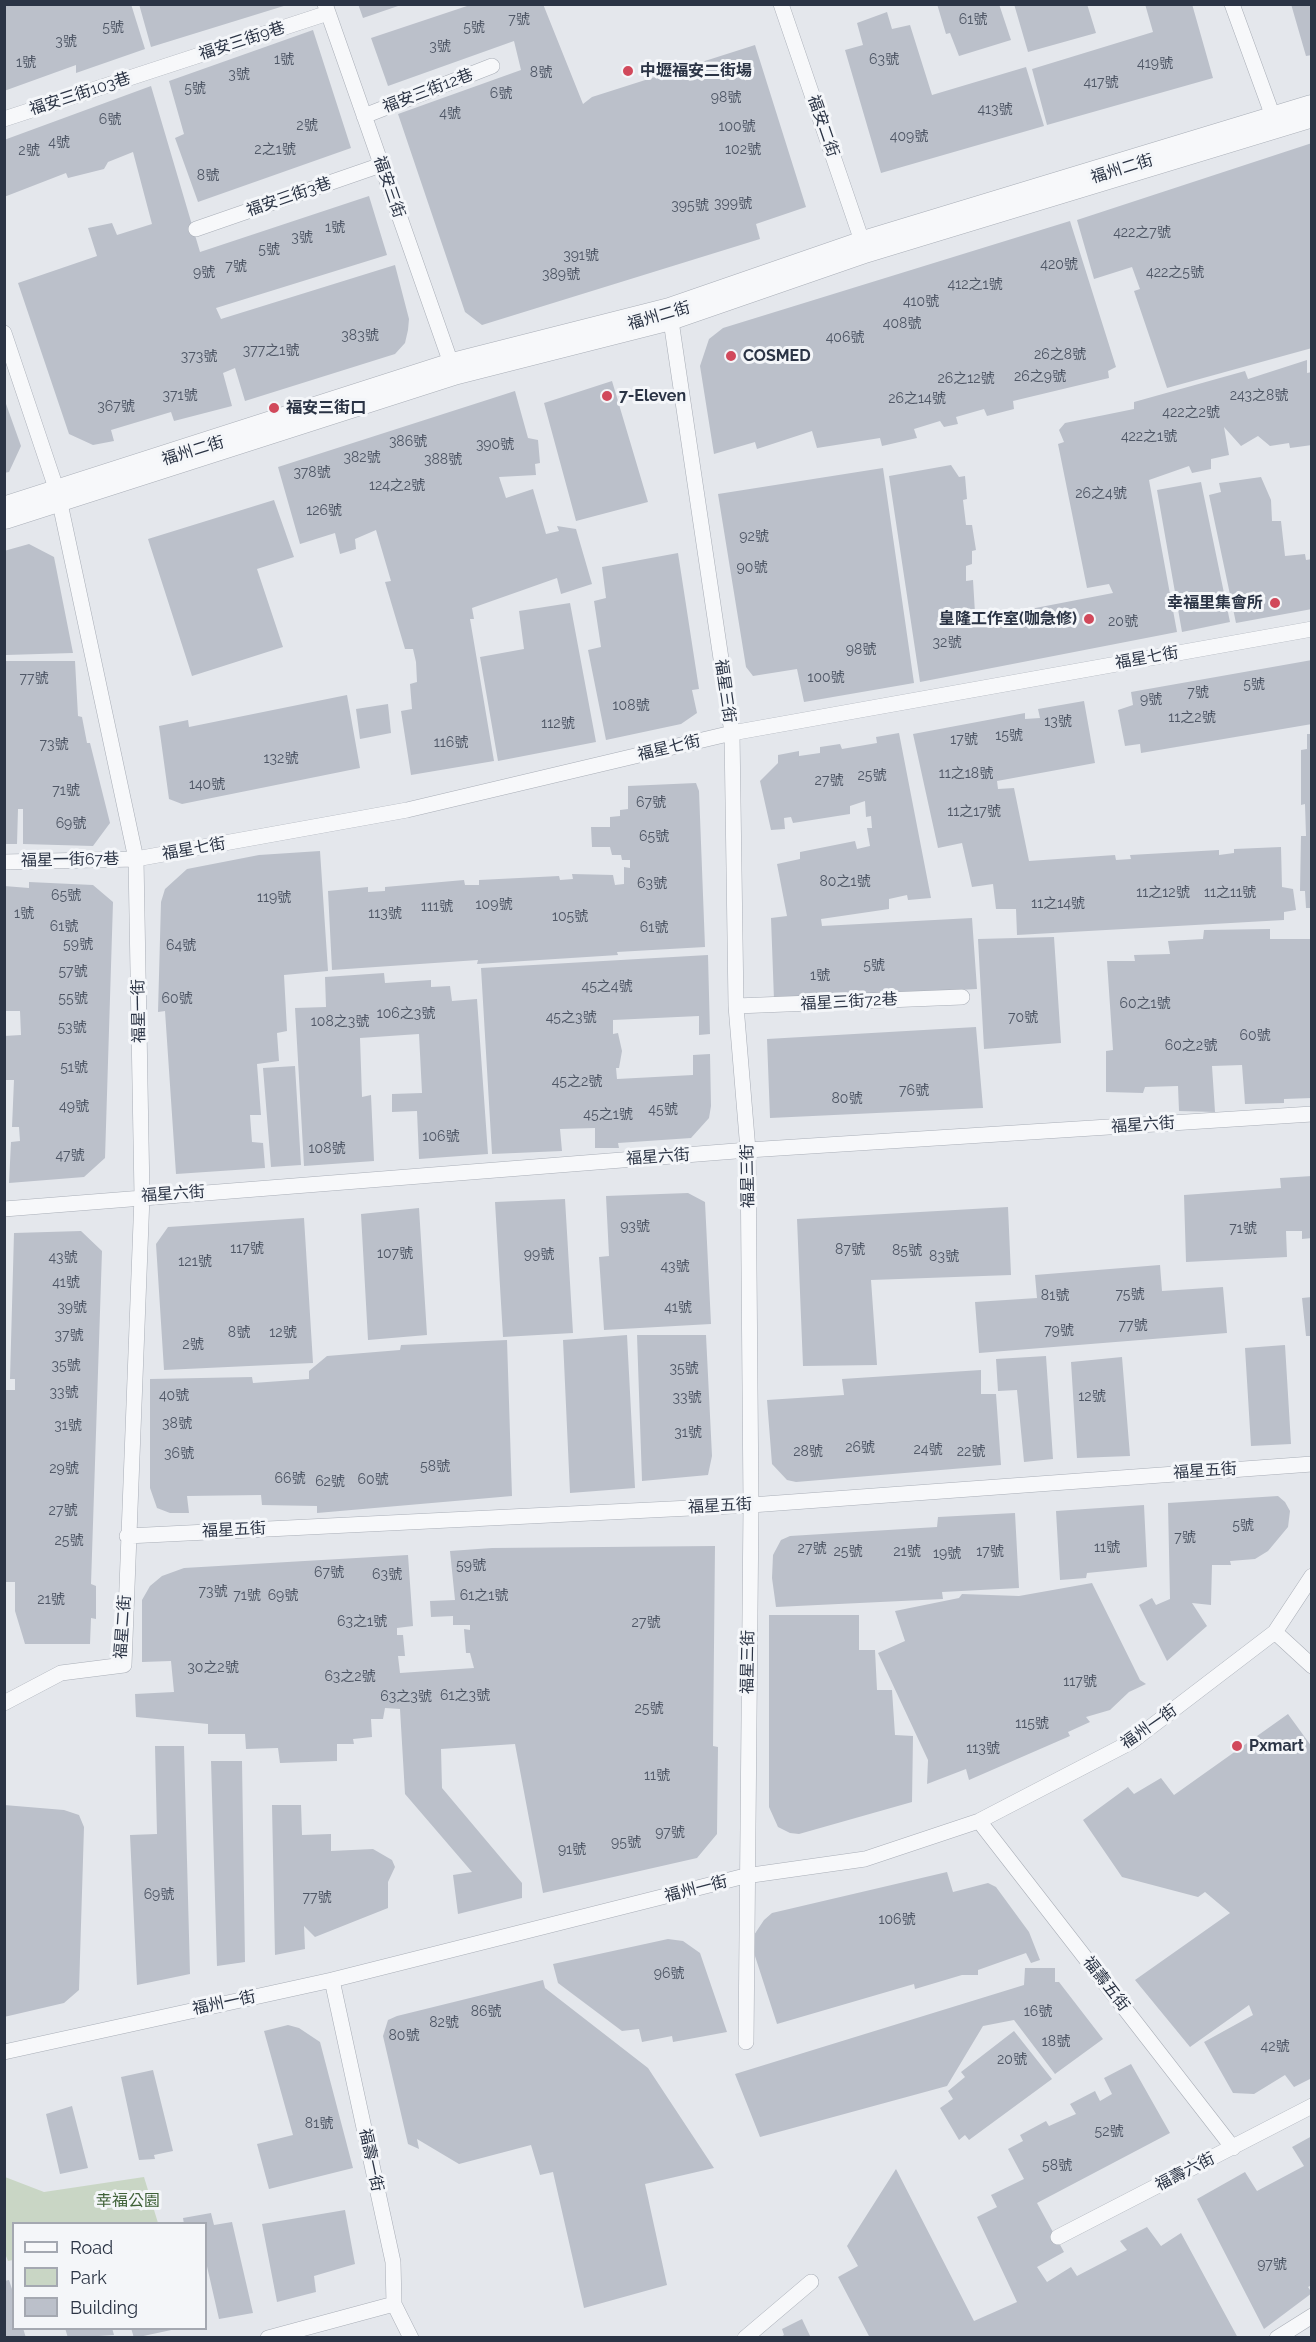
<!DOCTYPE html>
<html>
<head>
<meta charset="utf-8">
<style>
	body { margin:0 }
	#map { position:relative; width:1316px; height:2342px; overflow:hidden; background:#e4e7ec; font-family:Raleway,sans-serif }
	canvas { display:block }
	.frame { position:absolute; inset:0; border:6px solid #2b3445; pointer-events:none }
	.legend { position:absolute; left:12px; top:2222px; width:195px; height:108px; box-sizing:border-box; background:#f4f6f9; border:2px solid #a4a8b1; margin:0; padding:8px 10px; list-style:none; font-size:18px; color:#2b3445 }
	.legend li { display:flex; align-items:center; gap:12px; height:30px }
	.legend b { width:30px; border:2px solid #a4a8b1 }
</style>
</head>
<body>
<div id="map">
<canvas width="1316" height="2342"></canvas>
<div class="frame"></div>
<ul class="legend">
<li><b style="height:8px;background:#f7f8fa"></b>Road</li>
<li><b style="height:16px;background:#c9d6c5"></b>Park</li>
<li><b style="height:16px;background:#bbc0ca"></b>Building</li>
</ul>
</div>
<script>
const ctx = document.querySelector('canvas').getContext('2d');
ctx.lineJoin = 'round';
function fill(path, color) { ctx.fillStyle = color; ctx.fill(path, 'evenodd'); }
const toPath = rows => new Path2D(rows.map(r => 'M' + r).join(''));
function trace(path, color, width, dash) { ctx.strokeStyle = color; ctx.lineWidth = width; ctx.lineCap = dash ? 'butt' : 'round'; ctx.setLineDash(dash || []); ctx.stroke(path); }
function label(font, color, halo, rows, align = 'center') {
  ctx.font = font + ' Raleway,"Noto Sans TC",sans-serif'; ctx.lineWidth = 6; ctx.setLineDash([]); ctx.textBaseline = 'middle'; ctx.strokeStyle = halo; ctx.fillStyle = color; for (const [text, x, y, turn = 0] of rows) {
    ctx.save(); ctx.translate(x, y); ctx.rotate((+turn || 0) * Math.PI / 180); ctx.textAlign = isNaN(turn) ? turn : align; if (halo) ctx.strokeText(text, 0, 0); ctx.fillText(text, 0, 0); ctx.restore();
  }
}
fill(toPath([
	[5,2177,44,2192,144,2177,158,2223,14,2224,13,2260,8,2261,4,2251]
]), '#c9d6c5');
fill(toPath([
	[4,4,131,4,145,49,76,73,76,65,4,91],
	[139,4,287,4,287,5,151,47],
	[358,4,401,4,401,5,363,18],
	[473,4,543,4,583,104,592,97,755,45,806,207,756,224,760,239,482,325,465,312,398,114,521,70,514,41,388,86,371,38],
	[937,4,999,4,1011,40,959,56,950,33,946,34],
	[1014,4,1087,4,1096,33,1028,52],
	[1145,4,1192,4,1213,78,1047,125,1032,69,1153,32],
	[1291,4,1312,4,1312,55,1306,56],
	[887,12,892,29,910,25,932,95,1026,67,1044,126,881,173,845,50,863,45,857,23],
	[313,30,351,148,198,202,175,138,184,134,169,81],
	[151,86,200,252,369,196,387,255,216,308,221,319,395,265,409,319,408,330,405,343,395,354,245,401,235,368,223,373,232,406,174,421,171,412,111,430,114,441,93,445,69,434,18,283,97,256,88,228,112,223,117,235,152,224,133,152,108,162,104,169,68,178,66,173,4,197,4,140],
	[1312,143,1312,348,1167,388,1134,291,1140,289,1132,267,1094,279,1077,220],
	[1070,221,1116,367,1108,371,1109,378,1013,401,1014,409,987,416,984,409,956,417,958,424,944,427,940,421,914,429,917,438,882,446,880,438,817,448,812,431,757,449,755,442,714,454,700,366,709,339,723,328],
	[1307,360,1307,373,1312,372,1312,445,1290,448,1289,443,1270,446,1258,436,1241,446,1224,427,1229,455,1211,459,1211,469,1192,473,1189,466,1149,480,1177,632,920,682,889,476,951,465,959,477,965,476,967,499,963,500,966,525,972,525,976,550,972,551,972,564,966,566,966,581,973,580,975,613,965,615,968,621,1113,593,1109,584,1087,588,1058,444,1064,442,1059,430,1065,423,1134,409,1134,402,1245,371,1248,379],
	[612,381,648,502,576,521,544,403],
	[515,391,528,438,538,440,540,463,535,464,536,475,499,477,506,498,533,489,546,534,559,531,557,526,576,529,592,584,561,594,557,578,472,608,474,619,470,619,494,761,411,775,401,711,412,709,410,684,417,682,416,662,413,649,405,649,385,582,391,581,376,530,355,539,356,549,340,554,335,533,300,544,278,467],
	[5,401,21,446,9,472,4,473],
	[883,468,914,683,804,702,797,669,753,676,746,667,718,494],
	[1261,477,1271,500,1272,521,1281,521,1285,556,1305,554,1306,560,1312,559,1312,609,1236,623,1209,495,1221,492,1219,483],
	[1201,482,1230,622,1182,632,1157,490],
	[274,500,294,557,257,569,283,647,192,676,148,539],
	[29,544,54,557,73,653,6,655,4,551],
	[678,553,699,689,692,690,697,713,681,724,606,740,588,650,601,647,594,601,606,598,602,567],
	[570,603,596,742,498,761,480,657,524,649,519,611],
	[1312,660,1312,724,1141,753,1140,744,1125,746,1118,710,1133,705,1131,692],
	[4,661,75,661,78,716,82,717,87,743,90,743,110,823,93,846,23,844,23,809,18,809,17,844,4,844],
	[347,695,360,768,182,804,169,799,159,726,188,720,189,727],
	[1084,701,1095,763,997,781,998,789,1014,788,1029,861,1115,855,1116,860,1131,859,1130,855,1219,850,1219,855,1234,853,1234,849,1281,847,1282,887,1293,889,1296,910,1284,912,1284,920,1017,935,1016,909,996,909,993,884,972,887,962,843,938,848,913,734,1025,713,1025,719,1040,718,1038,709],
	[388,704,391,733,360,739,356,709],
	[899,733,931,898,908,900,907,895,889,899,889,909,821,919,822,926,972,918,977,989,774,1000,771,918,787,916,777,864,800,859,800,852,855,841,857,849,870,846,867,828,872,828,871,816,866,817,865,801,850,806,850,814,793,823,791,817,784,818,785,829,771,830,760,781,778,763,778,755,799,751,799,756,820,753,820,747,840,744,842,749,877,743,876,737],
	[1307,734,1312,734,1312,908,1306,908,1305,891,1300,891,1301,836,1306,836,1305,804,1301,805,1301,750,1307,749],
	[696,783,699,791,705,947,617,952,618,955,477,964,478,960,332,970,328,891,368,887,368,892,385,891,385,887,464,880,465,885,479,885,479,880,559,876,560,880,573,879,572,874,613,875,615,885,624,884,624,867,630,868,630,860,622,860,621,855,612,855,610,847,592,847,591,827,610,827,610,817,620,816,620,810,628,809,628,786],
	[320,851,328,971,284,975,287,1031,277,1033,279,1061,257,1064,261,1115,250,1115,252,1142,263,1143,265,1168,176,1174,165,1011,158,1012,161,902,165,889,187,869,259,855],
	[29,882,93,885,113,902,105,1158,84,1177,9,1183,11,1142,20,1141,19,1127,12,1127,14,1080,4,1080,4,1036,21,1035,20,1011,4,1011,4,886,29,888],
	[1270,929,1270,939,1312,939,1312,1098,1284,1099,1284,1103,1245,1104,1242,1065,1212,1066,1215,1112,1179,1111,1178,1086,1145,1087,1143,1093,1106,1092,1106,1051,1113,1050,1107,961,1135,961,1134,955,1170,954,1168,941,1203,939,1204,930],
	[1054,937,1061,1043,984,1049,978,939],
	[708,955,710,1034,699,1035,699,1016,613,1020,613,1034,618,1033,622,1051,619,1068,616,1068,617,1079,693,1075,693,1055,710,1054,711,1106,709,1118,691,1138,618,1143,619,1148,595,1148,595,1128,560,1129,562,1151,492,1154,481,968],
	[384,973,385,983,431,980,431,987,450,986,452,1001,477,999,488,1154,419,1159,417,1111,392,1112,392,1094,422,1093,419,1034,360,1038,362,1097,371,1095,374,1161,304,1166,295,1008,326,1007,325,977],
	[976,1027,983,1108,770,1118,767,1039],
	[295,1066,301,1165,271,1167,263,1068],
	[1312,1176,1312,1238,1302,1239,1302,1231,1286,1231,1287,1257,1186,1262,1184,1195,1281,1188,1280,1178],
	[688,1193,705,1202,711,1324,604,1330,599,1257,609,1256,606,1196],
	[565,1199,573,1333,503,1337,495,1202],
	[1008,1207,1011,1275,871,1280,877,1365,803,1366,797,1219],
	[419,1208,427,1335,368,1340,361,1214],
	[304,1218,313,1363,164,1370,156,1244,168,1227],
	[81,1231,102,1251,91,1584,96,1586,96,1619,91,1618,90,1644,25,1644,15,1611,15,1582,4,1582,5,1390,15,1390,15,1379,10,1379,14,1233],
	[1160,1265,1162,1291,1223,1287,1227,1333,979,1353,975,1302,1037,1298,1035,1275],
	[1312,1297,1312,1336,1306,1336,1302,1298],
	[627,1335,635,1488,570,1493,563,1340],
	[637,1335,706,1335,712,1456,708,1475,642,1481],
	[507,1340,512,1496,317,1513,317,1506,262,1505,261,1495,187,1496,189,1513,170,1513,157,1508,150,1488,150,1379,252,1377,253,1383,309,1379,309,1371,327,1356,400,1350,401,1345],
	[1285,1345,1291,1444,1251,1446,1245,1348],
	[1046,1356,1053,1459,1024,1462,1017,1390,998,1391,996,1359],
	[1122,1357,1130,1456,1077,1458,1071,1362],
	[981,1370,981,1394,996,1394,1001,1465,796,1482,787,1480,772,1464,767,1400,844,1395,842,1379],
	[1278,1496,1285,1502,1290,1511,1288,1527,1268,1551,1255,1559,1230,1561,1231,1565,1212,1565,1211,1605,1192,1603,1207,1626,1167,1661,1139,1605,1152,1598,1156,1605,1170,1599,1168,1503],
	[1144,1505,1147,1567,1087,1573,1086,1578,1060,1580,1056,1511],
	[1015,1513,1019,1588,942,1592,943,1599,776,1607,772,1578,773,1555,781,1540,790,1536,937,1527,938,1517],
	[715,1546,713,1746,718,1747,717,1834,697,1858,543,1893,515,1744,441,1749,442,1788,522,1883,522,1898,458,1914,453,1875,472,1872,405,1794,400,1709,385,1708,383,1719,371,1719,372,1737,353,1739,354,1744,337,1744,337,1761,280,1763,278,1748,246,1749,245,1734,208,1734,208,1724,136,1717,135,1694,174,1692,171,1661,142,1662,142,1600,150,1586,162,1576,184,1568,408,1555,413,1626,397,1628,397,1635,403,1635,405,1656,398,1656,400,1673,474,1668,470,1653,466,1653,464,1629,470,1630,470,1625,453,1625,453,1616,431,1617,430,1601,455,1600,450,1551,492,1548],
	[1092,1583,1140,1680,1146,1684,1129,1692,1110,1710,1086,1717,1090,1722,1068,1732,1070,1736,969,1780,966,1769,927,1784,928,1760,878,1653,905,1641,895,1611,959,1598,962,1594,1019,1596],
	[769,1615,859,1615,859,1650,875,1650,877,1690,892,1690,895,1735,913,1736,912,1802,799,1834,790,1833,778,1827,769,1807],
	[1288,1714,1312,1747,1312,2078,1294,2087,1285,2075,1254,2094,1233,2093,1204,2042,1253,2015,1249,2005,1190,2047,1135,1980,1230,1913,1205,1892,1198,1897,1122,1877,1083,1820,1128,1787,1134,1794,1161,1778,1174,1795],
	[155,1746,184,1746,190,1974,137,1985,130,1835,157,1834],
	[211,1761,242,1761,245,1962,217,1966],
	[4,1805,64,1810,79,1815,84,1827,79,1990,64,2003,4,2017],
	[272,1805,301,1805,302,1835,331,1834,331,1851,373,1849,392,1860,395,1867,388,1882,388,1908,315,1937,304,1926,305,1949,275,1955],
	[947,1872,953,1892,988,1883,996,1887,1029,1932,1040,1960,1031,1963,1026,1953,978,1970,978,1975,962,1975,915,1989,914,1984,777,2024,754,1953,754,1935,764,1920,772,1913],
	[668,1939,683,1941,700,1953,727,2032,673,2042,672,2036,642,2042,639,2029,622,2031,558,1983,553,1964],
	[1025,1968,1055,1968,1055,1982,1059,1982,1103,2039,1055,2074,1014,2020,983,2026,947,2086,760,2137,735,2074,1024,1985],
	[543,1980,545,1988,648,2068,714,2168,645,2184,667,2285,584,2308,553,2172,540,2175,531,2145,459,2164,417,2139,419,2149,408,2144,383,2036,388,2020,397,2016],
	[288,2025,299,2028,320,2042,353,2168,269,2189,257,2144,293,2135,264,2031],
	[1014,2031,1052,2079,969,2140,965,2135,959,2140,940,2108,953,2099,948,2091,965,2077,961,2072],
	[1131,2064,1170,2133,1037,2203,1064,2252,1037,2267,1047,2282,1071,2267,1077,2276,1127,2250,1120,2241,1147,2227,1161,2246,1181,2233,1238,2338,870,2338,838,2277,858,2266,847,2246,896,2169,974,2321,1017,2302,977,2217,997,2207,991,2195,1024,2179,1008,2149,1023,2141,1020,2135,1046,2121,1049,2126,1076,2114,1070,2104,1095,2091,1100,2101,1112,2094,1104,2078],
	[153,2070,173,2151,154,2155,155,2159,139,2160,121,2077],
	[72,2106,88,2168,60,2174,46,2114],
	[1312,2136,1312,2285,1308,2287,1312,2293,1264,2329,1197,2199,1245,2172,1257,2191,1304,2166,1292,2147],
	[345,2210,355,2264,314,2276,316,2292,277,2302,262,2224],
	[211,2213,214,2225,232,2222,253,2313,219,2319,206,2262,206,2224,184,2224,183,2218],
	[9,2280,14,2295,14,2328,23,2328,26,2338,4,2338,4,2281],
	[802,2319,811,2338,779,2338,784,2335,782,2329],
	[65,2328,112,2328,114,2335,68,2338],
	[131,2328,176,2328,176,2329,134,2338]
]), '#bbc0ca');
const lane = toPath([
	[325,4,453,369],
	[781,4,864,247],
	[1232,4,1275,122],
	[364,116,492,66],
	[4,119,328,13],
	[196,229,381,165],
	[670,314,732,733,736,1006,748,1150,751,1505,746,2042],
	[4,333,58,494,136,859,142,1196,124,1665,61,1673,4,1703],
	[4,862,136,859,407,810,732,733,1312,629],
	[736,1006,962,997],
	[4,1209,748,1150,1312,1114],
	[127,1536,751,1505,1312,1464],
	[1275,1632,1312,1666],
	[979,1821,1233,2148],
	[332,1980,393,2262,394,2304,411,2338],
	[4,2052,332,1980,745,1876,865,1859,979,1821,1131,1742,1275,1632,1312,1576],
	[1058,2237,1312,2106],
	[268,2338,394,2304],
	[745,2338,811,2282],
	[1277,2338,1312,2316]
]);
const street = toPath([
	[4,513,453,369,670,314,864,247,1312,111]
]);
trace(lane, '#a9aeb7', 16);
trace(street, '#a9aeb7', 33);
trace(lane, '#f7f8fa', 15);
trace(street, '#f7f8fa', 32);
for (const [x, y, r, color] of [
	[628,71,6,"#d1495b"],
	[731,356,6,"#d1495b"],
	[607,396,6,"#d1495b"],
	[274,408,6,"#d1495b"],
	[1275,603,6,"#d1495b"],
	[1089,619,6,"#d1495b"],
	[1237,1746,6,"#d1495b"]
]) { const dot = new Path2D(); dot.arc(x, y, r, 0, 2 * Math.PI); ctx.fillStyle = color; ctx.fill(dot); trace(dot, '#f4f6f9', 2); }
label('14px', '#4f5766', null, [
	["7號",519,20],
	["61號",973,20],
	["5號",113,28],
	["5號",474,28],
	["3號",66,42],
	["3號",440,47],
	["1號",284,60],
	["63號",884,60],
	["1號",26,63],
	["419號",1155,64],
	["8號",541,73],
	["3號",239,75],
	["417號",1101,83],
	["5號",195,89],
	["6號",501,94],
	["98號",726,98],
	["413號",995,110],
	["4號",450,114],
	["6號",110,120],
	["2號",307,126],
	["100號",737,127],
	["409號",909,137],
	["4號",59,143],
	["2之1號",275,150],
	["102號",743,150],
	["2號",29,151],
	["8號",208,176],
	["399號",733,204],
	["395號",690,206],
	["1號",335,228],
	["422之7號",1142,233],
	["3號",302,238],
	["5號",269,250],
	["391號",581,256],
	["420號",1059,265],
	["7號",236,267],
	["9號",204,273],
	["422之5號",1175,273],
	["389號",561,275],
	["412之1號",975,285],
	["410號",921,302],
	["408號",902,324],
	["383號",360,336],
	["406號",845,338],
	["377之1號",271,351],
	["26之8號",1060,355],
	["373號",199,357],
	["26之9號",1040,377],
	["26之12號",966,379],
	["371號",180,396],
	["243之8號",1259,396],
	["26之14號",917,399],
	["367號",116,407],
	["422之2號",1191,413],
	["422之1號",1149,437],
	["386號",408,442],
	["390號",495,445],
	["382號",362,458],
	["388號",443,460],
	["378號",312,473],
	["124之2號",397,486],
	["26之4號",1101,494],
	["126號",324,511],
	["92號",754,537],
	["90號",752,568],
	["20號",1123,622],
	["32號",947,643],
	["98號",861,650],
	["100號",826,678],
	["77號",34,679],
	["5號",1254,685],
	["7號",1198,693],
	["9號",1151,700],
	["108號",631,706],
	["11之2號",1192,718],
	["13號",1058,722],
	["112號",558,724],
	["15號",1009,736],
	["17號",964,740],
	["116號",451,743],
	["73號",54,745],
	["132號",281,759],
	["11之18號",966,774],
	["25號",872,776],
	["27號",829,781],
	["140號",207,785],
	["71號",66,791],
	["67號",651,803],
	["11之17號",974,812],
	["69號",71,824],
	["65號",654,837],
	["80之1號",845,882],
	["63號",652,884],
	["11之12號",1163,893],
	["11之11號",1230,893],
	["65號",66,896],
	["119號",274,898],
	["11之14號",1058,904],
	["109號",494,905],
	["111號",437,907],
	["1號",24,914],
	["113號",385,914],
	["105號",570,917],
	["61號",64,927],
	["61號",654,928],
	["59號",78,945],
	["64號",181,946],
	["5號",874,966],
	["57號",73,972],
	["1號",820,976],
	["45之4號",607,987],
	["55號",73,999],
	["60號",177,999],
	["60之1號",1145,1004],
	["106之3號",406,1014],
	["45之3號",571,1018],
	["70號",1023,1018],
	["108之3號",340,1022],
	["53號",72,1028],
	["60號",1255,1036],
	["60之2號",1191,1046],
	["51號",74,1068],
	["45之2號",577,1082],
	["76號",914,1091],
	["80號",847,1099],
	["49號",74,1107],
	["45號",663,1110],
	["45之1號",608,1115],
	["106號",441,1137],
	["108號",327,1149],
	["47號",70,1156],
	["93號",635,1227],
	["71號",1243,1229],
	["117號",247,1249],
	["87號",850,1250],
	["85號",907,1251],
	["107號",395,1254],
	["99號",539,1255],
	["83號",944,1257],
	["43號",63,1258],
	["121號",195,1262],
	["43號",675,1267],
	["41號",66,1283],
	["75號",1130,1295],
	["81號",1055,1296],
	["39號",72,1308],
	["41號",678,1308],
	["77號",1133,1326],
	["79號",1059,1331],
	["8號",239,1333],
	["12號",283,1333],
	["37號",69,1336],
	["2號",193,1345],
	["35號",66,1366],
	["35號",684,1369],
	["33號",64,1393],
	["40號",174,1396],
	["12號",1092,1397],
	["33號",687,1398],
	["38號",177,1424],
	["31號",68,1426],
	["31號",688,1433],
	["26號",860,1448],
	["24號",928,1450],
	["28號",808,1452],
	["22號",971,1452],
	["36號",179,1454],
	["58號",435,1467],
	["29號",64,1469],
	["66號",290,1479],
	["60號",373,1480],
	["62號",330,1482],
	["27號",63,1511],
	["5號",1243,1526],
	["7號",1185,1538],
	["25號",69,1541],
	["11號",1107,1548],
	["27號",812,1549],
	["25號",848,1552],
	["21號",907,1552],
	["17號",990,1552],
	["19號",947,1554],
	["59號",471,1566],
	["67號",329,1573],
	["63號",387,1575],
	["73號",213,1592],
	["71號",247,1596],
	["69號",283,1596],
	["61之1號",484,1596],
	["21號",51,1600],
	["63之1號",362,1622],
	["27號",646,1623],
	["30之2號",213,1668],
	["63之2號",350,1677],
	["117號",1080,1682],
	["61之3號",465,1696],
	["63之3號",406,1697],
	["25號",649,1709],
	["115號",1032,1724],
	["113號",983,1749],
	["11號",657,1776],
	["97號",670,1833],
	["95號",626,1843],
	["91號",572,1850],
	["69號",159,1895],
	["77號",317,1898],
	["106號",897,1920],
	["96號",669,1974],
	["86號",486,2012],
	["16號",1038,2012],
	["82號",444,2023],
	["80號",404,2036],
	["18號",1056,2042],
	["42號",1275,2047],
	["20號",1012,2060],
	["81號",319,2124],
	["52號",1109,2132],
	["58號",1057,2166],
	["97號",1272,2265]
]);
label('16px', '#2b3445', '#f4f6f9', [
	["福安三街9巷",242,41,-18],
	["福安三街12巷",428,91,-21],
	["福安三街103巷",80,94,-18],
	["福安二街",823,126,71],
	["福州二街",1122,169,-17],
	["福安三街",389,187,71],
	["福安三街3巷",289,197,-19],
	["福州二街",659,316,-16],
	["福州二街",193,451,-17],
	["福星七街",1147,658,-10],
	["福星三街",725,691,82],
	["福星七街",669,748,-13],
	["福星七街",194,849,-10],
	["福星一街67巷",70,860,-1],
	["福星三街72巷",849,1002,-3],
	["福星一街",139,1011,-91],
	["福星六街",1143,1125,-4],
	["福星六街",658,1157,-4],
	["福星三街",748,1176,-91],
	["福星六街",173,1194,-4],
	["福星五街",1205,1471,-4],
	["福星五街",720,1506,-3],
	["福星五街",234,1530,-3],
	["福星二街",123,1627,-86],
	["福星三街",748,1662,-89],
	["福州一街",1149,1727,-35],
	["福州一街",696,1889,-14],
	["福壽五街",1106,1984,52],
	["福州一街",224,2003,-12],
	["福壽一街",371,2160,78],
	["福壽六街",1185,2172,-27]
]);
label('bold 16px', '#2b3445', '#f4f6f9', [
	["中壢福安二街場",640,71],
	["COSMED",743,356],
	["7-Eleven",619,396],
	["福安三街口",286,408],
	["幸福里集會所",1263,603,"right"],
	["皇隆工作室(咖急修)",1077,619,"right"],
	["Pxmart",1249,1746]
], 'left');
label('16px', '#3f6138', '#f4f6f9', [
	["幸福公園",128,2201]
]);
</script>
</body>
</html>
